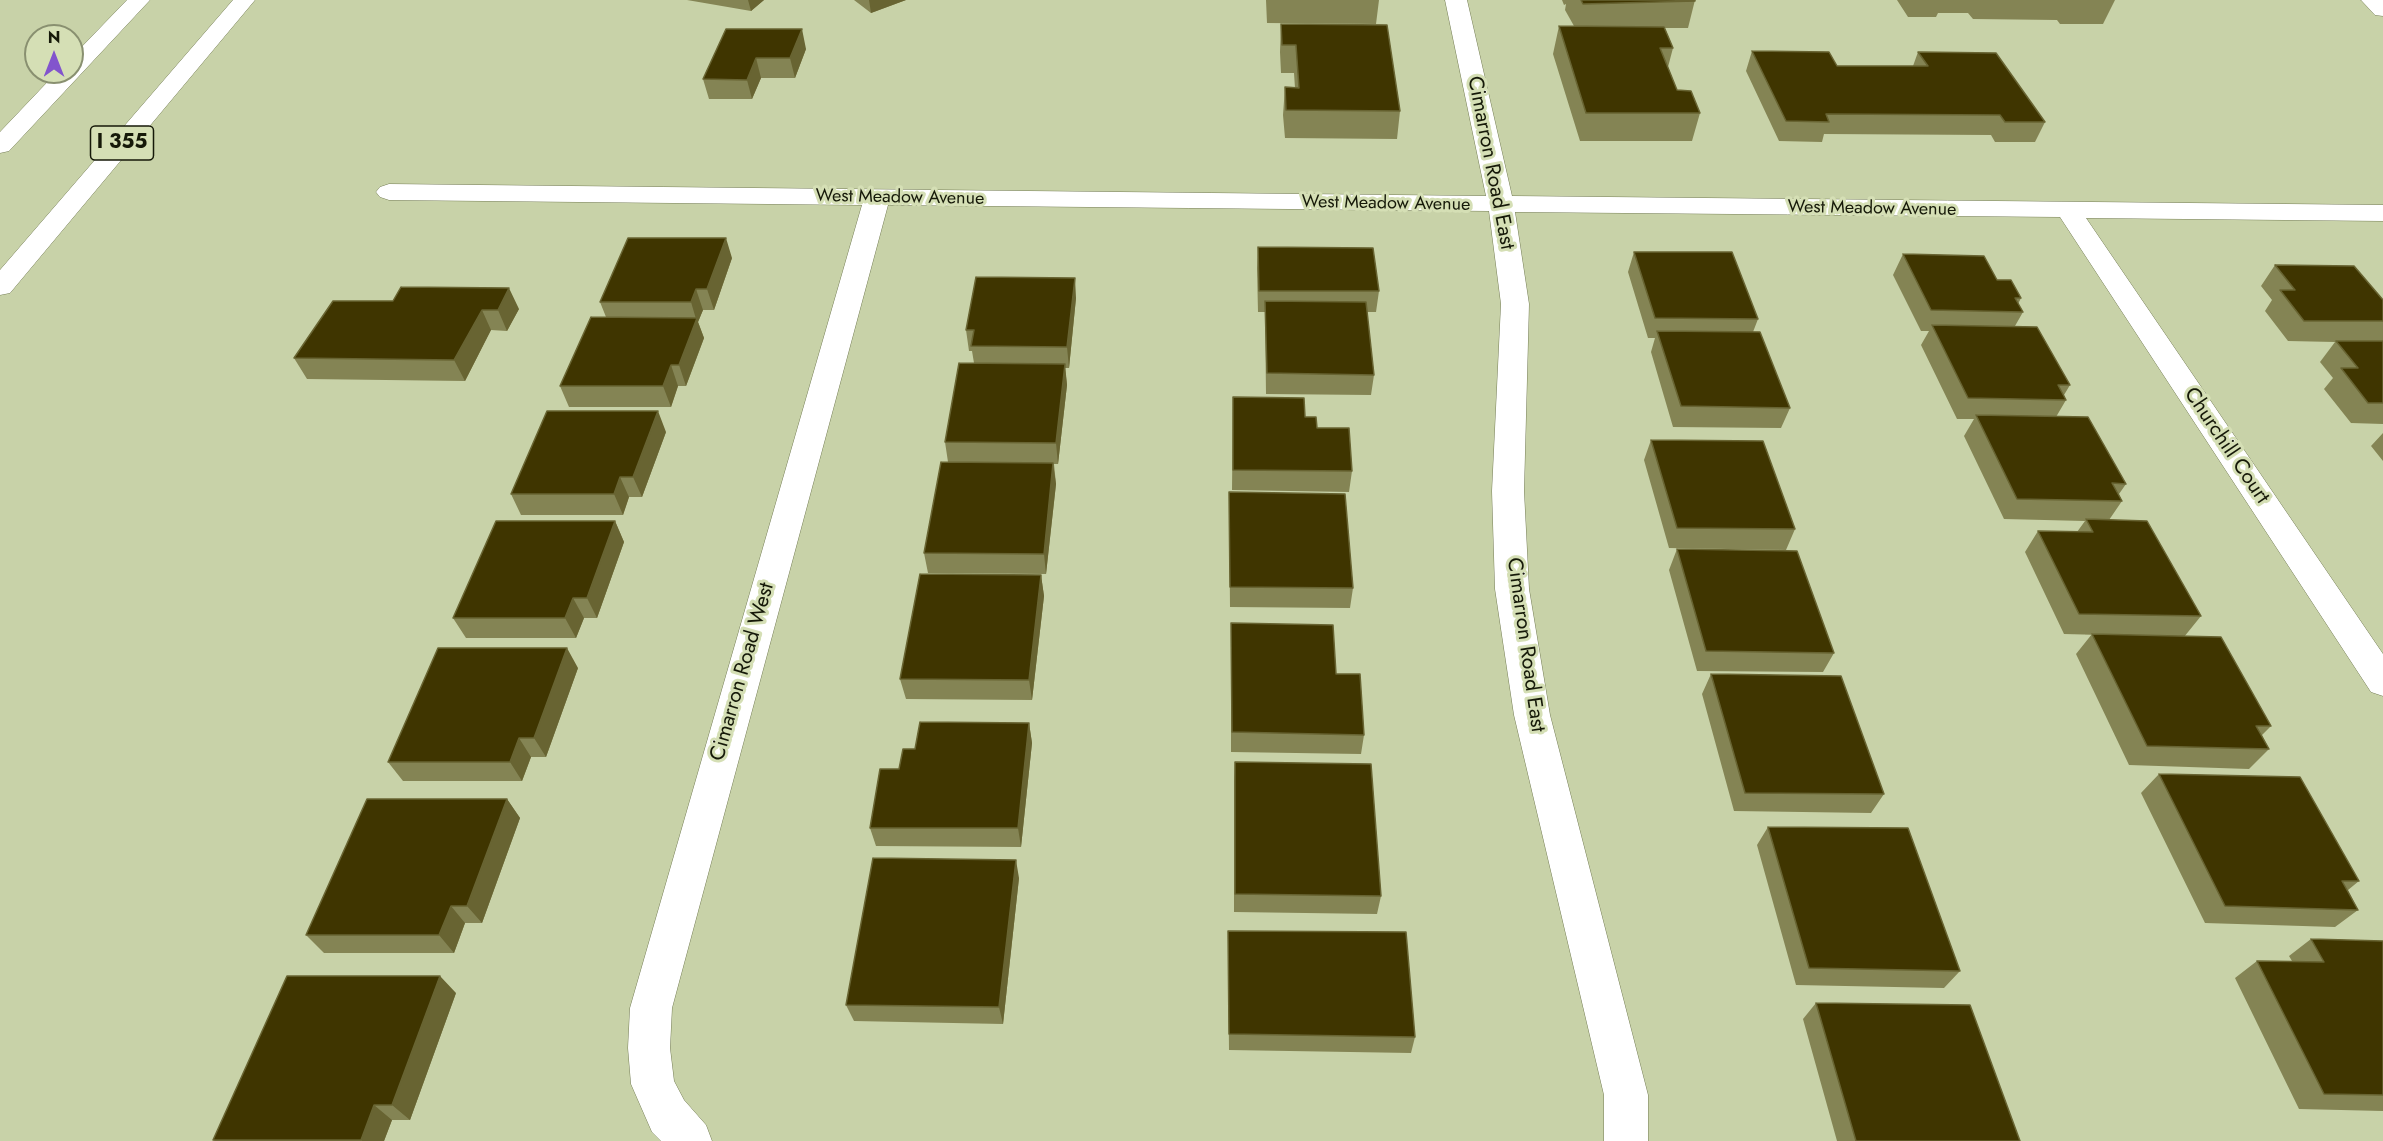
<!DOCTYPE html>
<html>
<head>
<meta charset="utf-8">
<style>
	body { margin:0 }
	#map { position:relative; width:2383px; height:1141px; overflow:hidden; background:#c8d2a8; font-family:Jost,sans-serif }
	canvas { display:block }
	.north { position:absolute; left:24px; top:24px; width:60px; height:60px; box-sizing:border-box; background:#d5dfb5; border:2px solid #899070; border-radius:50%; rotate:0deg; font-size:16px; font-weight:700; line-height:24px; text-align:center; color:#161909 }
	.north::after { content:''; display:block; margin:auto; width:21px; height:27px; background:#8254cd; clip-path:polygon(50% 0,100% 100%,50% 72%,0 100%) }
</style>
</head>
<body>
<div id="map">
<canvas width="2383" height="1141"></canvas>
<div class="north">N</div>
</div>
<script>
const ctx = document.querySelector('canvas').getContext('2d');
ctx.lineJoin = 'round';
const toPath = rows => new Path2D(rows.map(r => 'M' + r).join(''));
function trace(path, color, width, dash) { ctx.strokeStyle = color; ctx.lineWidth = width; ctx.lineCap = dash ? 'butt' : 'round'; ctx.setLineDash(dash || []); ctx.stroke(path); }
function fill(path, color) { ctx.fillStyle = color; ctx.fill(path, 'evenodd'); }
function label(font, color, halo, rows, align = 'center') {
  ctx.font = font + ' Jost,sans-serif'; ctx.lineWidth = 6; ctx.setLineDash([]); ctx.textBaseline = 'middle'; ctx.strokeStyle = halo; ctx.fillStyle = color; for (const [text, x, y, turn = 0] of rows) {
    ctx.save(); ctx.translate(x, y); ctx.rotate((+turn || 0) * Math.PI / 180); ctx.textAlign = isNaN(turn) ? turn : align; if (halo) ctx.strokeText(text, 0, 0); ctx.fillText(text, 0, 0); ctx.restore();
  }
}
const minor = toPath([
	[1445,0,1467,0,1512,196,2383,205,2383,221,2086,218,2383,654,2383,696,2371,692,2060,217,1515,212,1529,304,1524,491,1529,589,1550,715,1648,1095,1648,1141,1604,1141,1604,1095,1514,715,1495,589,1492,491,1501,304,1489,211,888,205,672,1008,670,1048,674,1081,684,1100,706,1125,712,1141,661,1141,652,1132,631,1084,628,1048,630,1008,862,205,389,200,380,197,376,192,380,187,389,184,1486,196,1445,0]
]);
const primary = toPath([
	[2361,0,2383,0,2383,16,2375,15,2361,0]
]);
const motorway = toPath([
	[127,0,150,0,9,151,0,153,0,132,57,72,72,72,72,57,127,0],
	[233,0,255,0,10,293,0,295,0,270,233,0]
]);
trace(minor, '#757d56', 1);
trace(primary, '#757d56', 1);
trace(motorway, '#757d56', 1);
fill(minor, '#fff');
fill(primary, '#fff');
fill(motorway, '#fff');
fill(toPath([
	[687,0,764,0,751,11],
	[854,0,906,0,871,13],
	[1266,0,1379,0,1376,24,1267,23],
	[1562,0,1695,0,1688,28,1665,28,1673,48,1668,67,1677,90,1700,113,1692,141,1580,141,1553,54,1559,26,1574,26,1565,10,1566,4,1564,5],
	[1897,0,2115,0,2103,24,2060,24,2057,20,1973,19,1968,13,1938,13,1936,17,1908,17],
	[1281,24,1400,111,1397,139,1285,138,1283,115,1285,87,1295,88,1294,73,1281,73,1280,52],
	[726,29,806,49,795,78,761,78,752,99,709,99,703,79],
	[1752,51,1837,66,1913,66,1918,52,2045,122,2035,142,1995,142,1991,135,1824,134,1822,142,1779,141,1746,71],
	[1258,247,1379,291,1376,312,1367,312,1374,375,1371,395,1266,394,1265,312,1258,312,1257,268],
	[1634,252,1758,319,1753,332,1790,408,1781,428,1673,427,1651,352,1655,338,1648,338,1628,272],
	[1903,254,1997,280,2021,298,2018,304,2023,312,2015,326,2070,385,2064,395,2066,400,2056,417,2126,484,2119,494,2122,501,2109,520,2201,616,2184,637,2064,634,2025,552,2038,531,2077,532,2085,521,2004,519,1964,436,1974,419,1957,419,1921,345,1929,331,1921,331,1893,275],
	[732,258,714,310,703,310,698,322,704,338,686,386,678,386,671,407,569,407,560,386,606,317,600,302],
	[2275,265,2383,300,2383,424,2351,423,2324,389,2333,378,2320,362,2335,342,2288,341,2265,311,2272,300,2261,286],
	[1076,298,1069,368,1065,368,1067,385,1058,464,1054,464,1056,484,1046,574,928,573,924,553,948,462,945,442,974,363,972,351,969,351,966,330],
	[333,301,519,309,507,331,491,330,465,381,307,379,294,358],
	[1233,397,1305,417,1352,471,1349,492,1232,490],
	[666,432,642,497,629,497,623,515,521,515,511,494],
	[2383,433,2383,461,2371,446],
	[1651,440,1795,529,1786,550,1669,548,1644,460],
	[1229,492,1353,588,1350,608,1230,607],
	[615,521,624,542,597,618,584,618,576,638,466,638,453,618],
	[1677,549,1834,653,1823,672,1697,671,1669,570],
	[1041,575,1044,596,1032,700,906,699,900,679],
	[1231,623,1336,674,1364,735,1361,754,1231,752],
	[2092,634,2271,726,2262,735,2269,749,2249,769,2129,765,2076,654],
	[578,668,546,757,531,757,522,781,403,781,388,762],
	[1711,674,1884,794,1871,813,1734,811,1702,694],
	[1029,723,1032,743,1021,847,876,846,870,828,899,769,915,749],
	[1235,762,1381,896,1377,914,1234,912,1234,782],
	[2159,774,2359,881,2348,890,2358,910,2335,927,2205,923,2141,793],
	[507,799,520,818,482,923,465,923,454,953,324,953,306,935],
	[1768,827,1960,971,1944,988,1796,985,1757,845],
	[1019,878,1003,1024,854,1021,846,1005],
	[1228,931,1415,1037,1411,1053,1229,1050,1228,949],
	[2311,939,2383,941,2383,1111,2299,1109,2235,978,2257,961,2292,961,2289,956],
	[456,993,410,1120,392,1120,384,1141,215,1141,213,1140],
	[1816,1003,2020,1141,1837,1141,1803,1019]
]), '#848454');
fill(toPath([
	[748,0,764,0,751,11],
	[869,0,906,0,871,13],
	[802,29,806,49,795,78,790,58],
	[756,58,761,78,752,99,747,80],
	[726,238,732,258,714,310,707,289],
	[1075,278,1076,298,1069,368,1067,347],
	[509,288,519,309,507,331,498,310],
	[696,289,703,310,698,322,704,338,686,386,679,365,696,319,691,302],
	[482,310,491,330,465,381,454,360],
	[1065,364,1067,385,1058,464,1056,443],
	[671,365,678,386,671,407,663,386],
	[658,411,666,432,642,497,633,477],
	[1053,463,1056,484,1046,574,1044,554],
	[620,477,629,497,623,515,614,494],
	[615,521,624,542,597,618,587,598],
	[1041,575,1044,596,1032,700,1029,680],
	[573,598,584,618,576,638,565,618],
	[567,648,578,668,546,757,534,738],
	[1029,723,1032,743,1021,847,1018,828],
	[519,738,531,757,522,781,510,762],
	[507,799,520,818,482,923,467,906],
	[1016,860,1019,878,1003,1024,999,1007],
	[451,906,465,923,454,953,439,935],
	[440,976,456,993,410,1120,392,1105],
	[374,1105,392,1120,384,1141,362,1141,361,1140]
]), '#686432');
const building = toPath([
	[1581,0,1695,0,1695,1,1583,4,1581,0],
	[1281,24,1387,25,1400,111,1286,110,1285,87,1299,88,1296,45,1282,45,1281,24],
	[1559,26,1664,27,1673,48,1660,48,1677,90,1691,91,1700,113,1586,113,1559,26],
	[726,29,802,29,790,58,756,58,747,80,703,79,726,29],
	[1752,51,1829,52,1837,66,1928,66,1918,52,1996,53,2045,122,2005,122,2000,115,1826,114,1829,122,1786,121,1752,51],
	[628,238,726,238,707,289,696,289,691,302,600,302,628,238],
	[1258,247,1373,248,1379,291,1259,291,1258,247],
	[1634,252,1732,252,1758,319,1655,318,1634,252],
	[1903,254,1984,256,1997,280,2011,280,2021,298,2015,298,2023,312,1931,310,1903,254],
	[2275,265,2354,266,2383,300,2383,321,2304,321,2280,290,2295,290,2275,265],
	[976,277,1075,278,1067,347,971,346,974,330,966,330,976,277],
	[401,287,509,288,498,310,482,310,454,360,294,358,333,301,393,301,401,287],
	[1265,301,1366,302,1374,375,1267,373,1265,301],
	[591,317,697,318,679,365,671,365,663,386,560,386,591,317],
	[1932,325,2037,327,2070,385,2058,385,2066,400,1968,398,1932,325],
	[1657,331,1760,332,1790,408,1681,406,1657,331],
	[2336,341,2383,341,2383,403,2368,403,2341,368,2358,368,2336,341],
	[959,363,1065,364,1056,443,945,442,959,363],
	[1233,397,1304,398,1305,417,1316,417,1317,428,1349,428,1352,471,1233,470,1233,397],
	[547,411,658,411,633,477,620,477,614,494,511,494,547,411],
	[1976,415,2088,417,2126,484,2112,483,2122,501,2017,499,1976,415],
	[1651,440,1763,441,1795,529,1677,528,1651,440],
	[941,462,1053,463,1044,554,924,553,941,462],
	[1229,492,1345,494,1353,588,1230,587,1229,492],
	[2086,519,2147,521,2201,616,2079,614,2038,531,2093,532,2086,519],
	[496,521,615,521,587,598,573,598,565,618,453,618,496,521],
	[1677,549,1797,551,1834,653,1706,651,1677,549],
	[920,574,1041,575,1029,680,900,679,920,574],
	[1231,623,1333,625,1336,674,1360,674,1364,735,1232,732,1231,623],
	[2092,634,2221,637,2271,726,2256,726,2269,749,2147,746,2092,634],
	[438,648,567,648,534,738,519,738,510,762,388,762,438,648],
	[1711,674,1841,676,1884,794,1745,793,1711,674],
	[920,722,1029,723,1018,828,870,828,880,769,899,769,903,749,915,749,920,722],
	[1235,762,1371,764,1381,896,1235,894,1235,762],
	[2159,774,2300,777,2359,881,2342,881,2358,910,2225,906,2159,774],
	[367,799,507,799,467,906,451,906,439,935,306,935,367,799],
	[1768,827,1908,828,1960,971,1809,968,1768,827],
	[873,858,1016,860,999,1007,846,1005,873,858],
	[1228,931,1406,932,1415,1037,1229,1034,1228,931],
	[2311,939,2383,941,2383,1095,2324,1094,2257,961,2324,962,2311,939],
	[287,976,440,976,392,1105,374,1105,361,1140,213,1140,287,976],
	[1816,1003,1970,1005,2020,1141,1856,1141,1816,1003]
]);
fill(building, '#3f3500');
trace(building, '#686432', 1.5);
label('18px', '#161909', '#d5dfb5', [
	["West Meadow Avenue",900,198,1],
	["West Meadow Avenue",1386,204,1],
	["West Meadow Avenue",1872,209,1]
]);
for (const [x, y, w] of [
	[122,143,63]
]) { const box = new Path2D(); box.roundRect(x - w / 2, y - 17, w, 34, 4.5); ctx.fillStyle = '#d5dfb5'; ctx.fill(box); trace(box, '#161909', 1.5); }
label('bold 20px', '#161909', null, [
	["I 355",122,143]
]);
label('21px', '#161909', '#d5dfb5', [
	["Cimarron Road East",1490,163,79],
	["Churchill Court",2226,446,56],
	["Cimarron Road East",1525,645,82],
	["Cimarron Road West",743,672,-74]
]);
</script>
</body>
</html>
